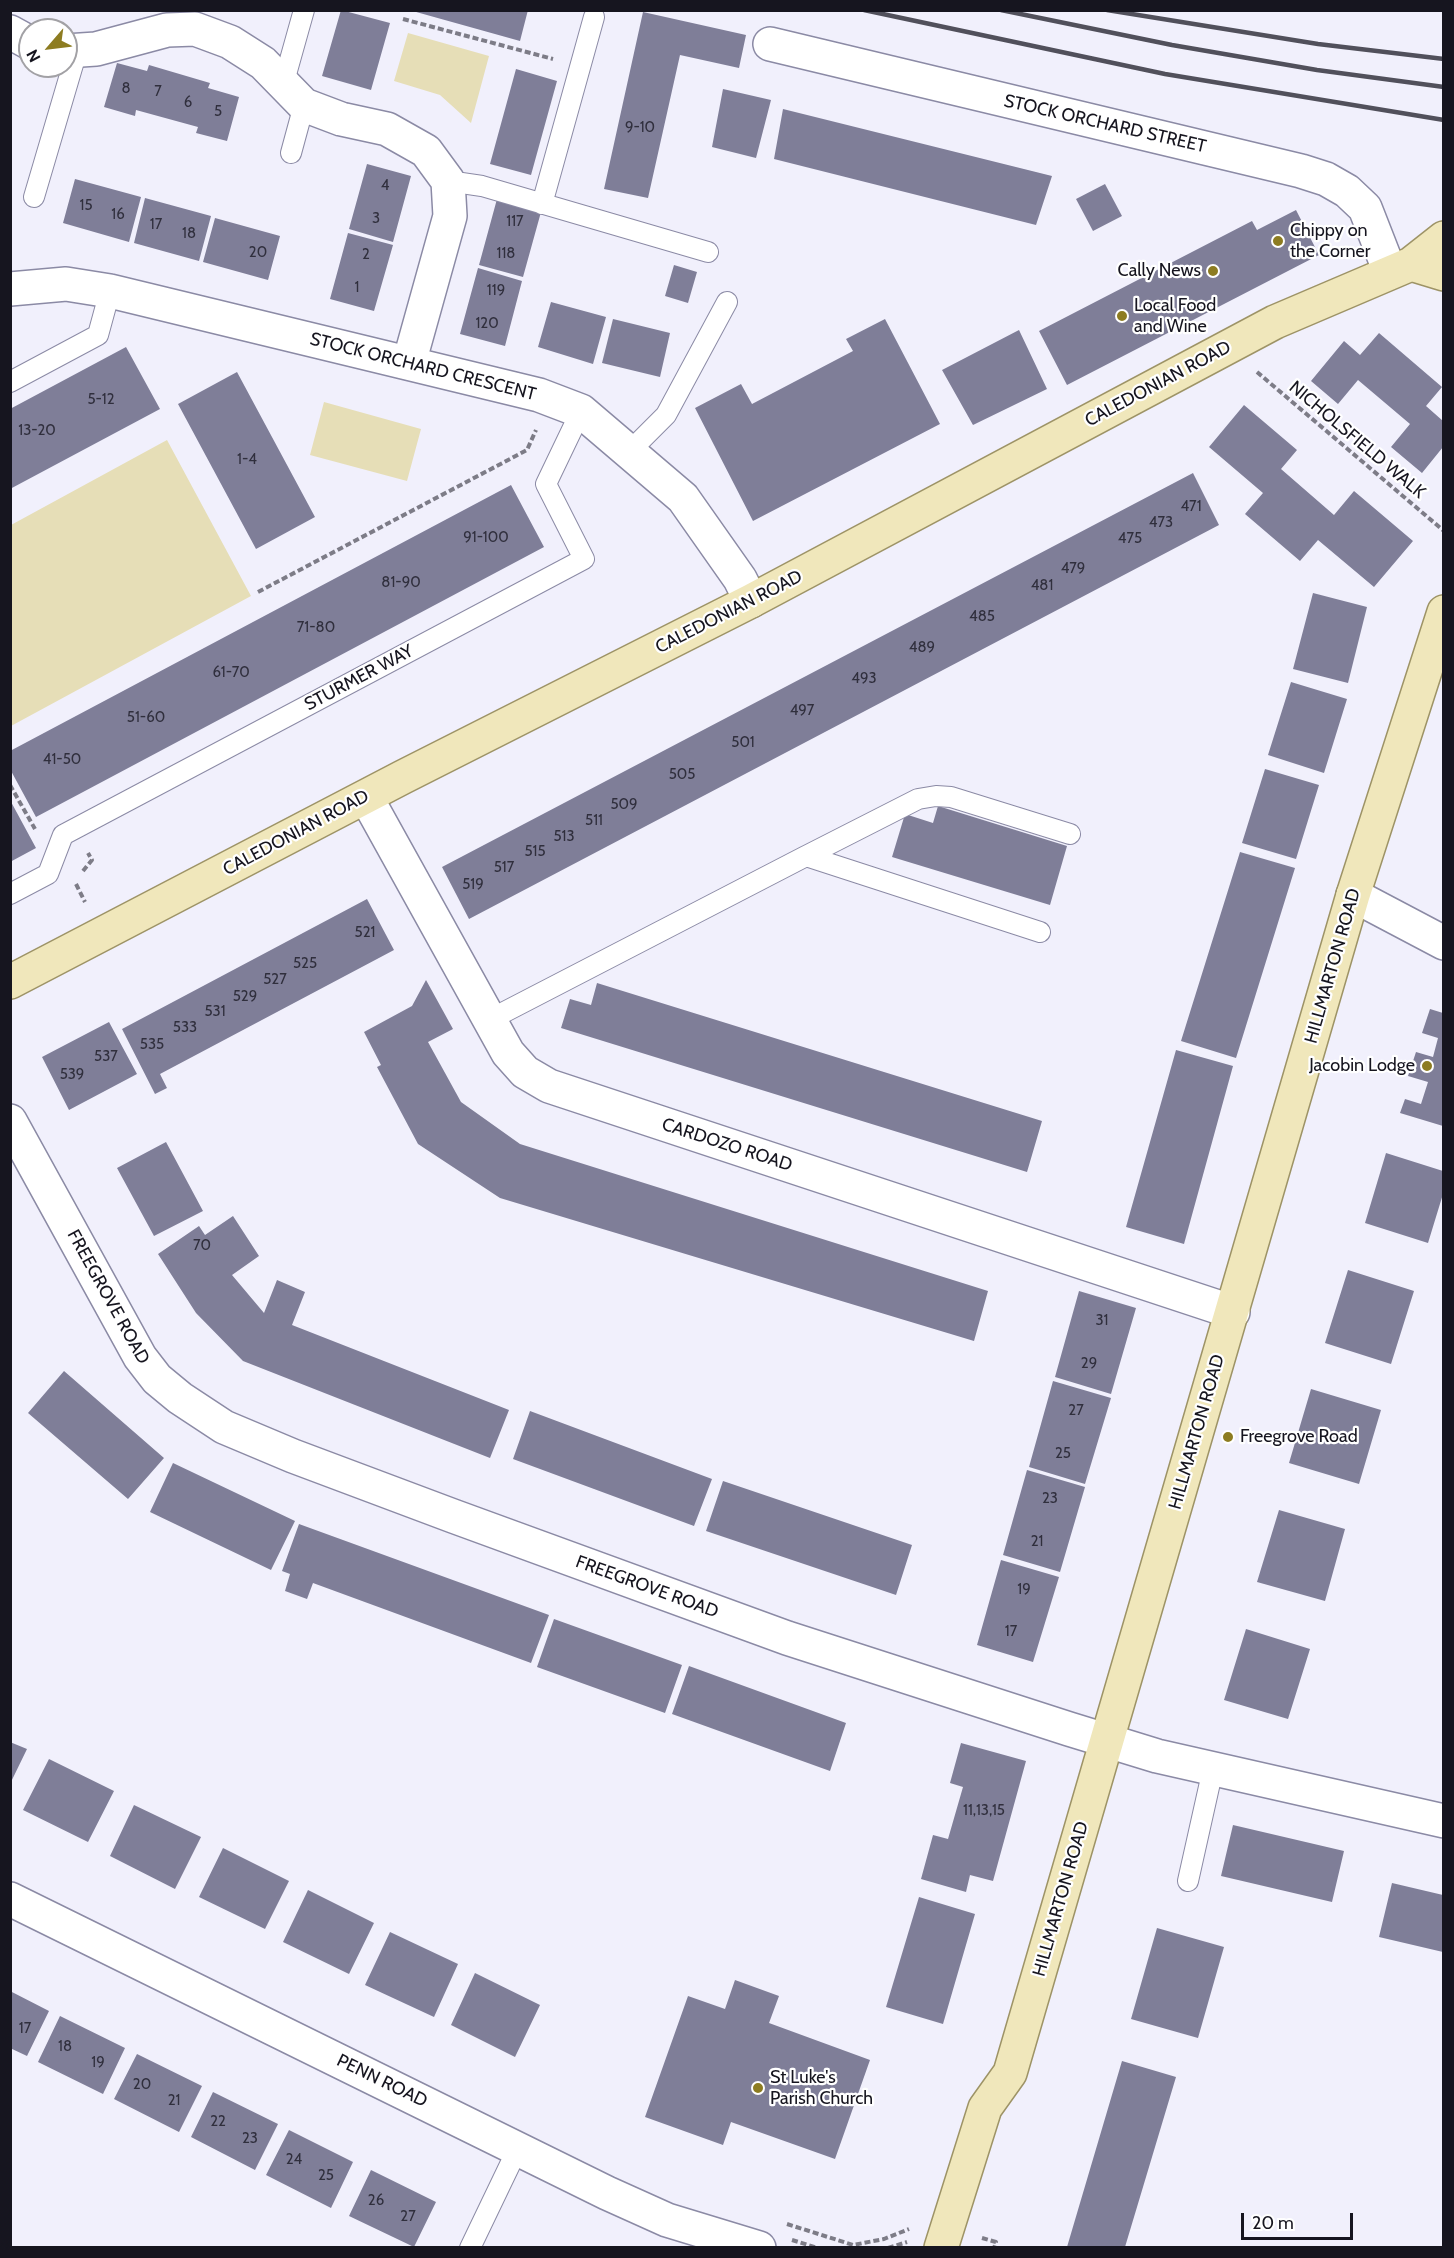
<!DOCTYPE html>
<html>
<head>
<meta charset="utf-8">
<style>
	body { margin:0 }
	#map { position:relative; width:1454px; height:2258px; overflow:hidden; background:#f1f0fc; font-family:Cabin,sans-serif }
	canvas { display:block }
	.frame { position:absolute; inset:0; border:12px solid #16151f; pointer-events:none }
	.north { position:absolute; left:18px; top:18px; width:60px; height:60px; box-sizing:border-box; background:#fff; border:2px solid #a2a1a5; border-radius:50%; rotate:242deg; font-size:16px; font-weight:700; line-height:24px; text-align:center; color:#16151f }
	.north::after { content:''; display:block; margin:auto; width:21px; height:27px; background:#8d7c21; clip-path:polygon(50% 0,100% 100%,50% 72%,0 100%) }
	.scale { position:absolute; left:1241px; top:2213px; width:112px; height:27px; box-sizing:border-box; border:3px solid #16151f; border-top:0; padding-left:8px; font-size:18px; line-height:21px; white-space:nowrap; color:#16151f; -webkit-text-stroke:4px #fff; paint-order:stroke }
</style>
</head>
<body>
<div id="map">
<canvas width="1454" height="2258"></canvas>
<div class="frame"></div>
<div class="north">N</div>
<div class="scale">20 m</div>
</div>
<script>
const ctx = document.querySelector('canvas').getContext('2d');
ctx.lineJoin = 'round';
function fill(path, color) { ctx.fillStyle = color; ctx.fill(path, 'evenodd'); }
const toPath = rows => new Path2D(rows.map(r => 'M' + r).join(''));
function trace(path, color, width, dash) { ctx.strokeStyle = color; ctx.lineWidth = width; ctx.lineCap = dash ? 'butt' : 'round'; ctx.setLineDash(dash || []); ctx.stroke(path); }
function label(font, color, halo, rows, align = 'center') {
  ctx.font = font + ' Cabin,sans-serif'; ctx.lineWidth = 4.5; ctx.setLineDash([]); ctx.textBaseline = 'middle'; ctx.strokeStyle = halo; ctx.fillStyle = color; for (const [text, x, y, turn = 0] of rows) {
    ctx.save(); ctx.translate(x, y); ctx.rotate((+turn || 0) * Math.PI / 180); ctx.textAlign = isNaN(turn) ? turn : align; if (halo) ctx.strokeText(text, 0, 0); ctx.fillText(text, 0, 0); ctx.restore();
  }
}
fill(toPath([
	[408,33,489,56,471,123,440,95,394,81],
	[324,402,421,429,407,481,310,455],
	[167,440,251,596,11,726,11,525]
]), '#e6deb7');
fill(toPath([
	[341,10,390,23,371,90,322,76],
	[409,10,528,10,520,41],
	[643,12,746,35,739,68,680,55,648,198,604,189],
	[117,63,147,71,149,65,210,83,208,88,239,97,227,141,196,133,198,127,136,110,135,116,104,107],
	[516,69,557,81,531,175,490,164],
	[723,89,771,100,756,158,712,147],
	[783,109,1052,176,1036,225,774,159],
	[367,164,411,176,393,242,349,229],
	[75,179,141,197,129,242,63,223],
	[1105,184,1122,216,1093,231,1076,199],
	[145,198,211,216,199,261,134,243],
	[497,199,541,212,523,277,479,265],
	[1296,210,1319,255,1067,385,1039,331,1252,221,1257,230],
	[215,218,280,236,268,280,203,262],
	[348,233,393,245,374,311,330,299],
	[674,265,697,272,688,303,665,296],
	[478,268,522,281,505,346,460,334],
	[551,302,606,317,593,364,538,347],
	[613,319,670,333,660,377,602,363],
	[885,319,940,424,753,521,695,408,741,384,752,404,853,351,846,339],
	[1019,330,1047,389,973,425,942,370],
	[1379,333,1442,387,1426,406,1443,421,1443,447,1422,473,1391,447,1410,424,1358,380,1338,404,1311,381,1344,341,1360,355],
	[126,347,160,409,10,489,10,409],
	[237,372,315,517,256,549,178,404],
	[1244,405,1297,450,1281,469,1334,515,1354,491,1413,541,1374,587,1318,540,1300,561,1245,514,1263,493,1209,447],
	[1193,473,1219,525,469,919,442,867],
	[511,485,544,547,36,817,10,769,10,751],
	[1313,593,1367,607,1348,683,1293,669],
	[1291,682,1347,699,1324,773,1268,755],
	[1265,769,1319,785,1296,859,1242,843],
	[10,800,36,848,10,862],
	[938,806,1067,846,1050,905,892,857,905,814,933,823],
	[1240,852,1295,868,1236,1058,1181,1041],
	[367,899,394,950,160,1074,167,1088,155,1094,122,1029],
	[426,980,453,1029,428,1042,461,1102,520,1144,988,1291,974,1341,500,1198,418,1144,377,1067,381,1065,364,1032,412,1006],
	[597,983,1042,1121,1027,1172,561,1028,570,999,591,1005],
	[1430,1009,1443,1013,1443,1126,1400,1113,1405,1099,1421,1104,1428,1082,1408,1076,1416,1052,1433,1057,1438,1038,1422,1033],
	[109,1022,137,1074,69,1110,42,1057],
	[1176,1050,1233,1066,1184,1244,1126,1227],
	[166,1142,203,1211,154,1236,117,1168],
	[1386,1153,1443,1171,1443,1194,1428,1243,1365,1223],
	[233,1216,259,1256,232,1275,264,1313,277,1280,305,1292,292,1325,509,1410,490,1458,243,1361,196,1313,158,1254,199,1226,205,1235],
	[1348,1270,1414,1291,1391,1364,1325,1343],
	[1079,1291,1136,1308,1111,1394,1055,1377],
	[64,1371,164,1458,128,1499,28,1413],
	[1053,1381,1111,1398,1085,1484,1029,1467],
	[1311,1389,1381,1410,1359,1484,1289,1463],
	[530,1411,712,1479,694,1526,513,1459],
	[173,1463,295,1521,271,1570,150,1512],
	[1027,1470,1085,1487,1060,1572,1003,1555],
	[723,1481,912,1545,896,1595,706,1531],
	[1279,1510,1345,1529,1325,1601,1257,1582],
	[299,1524,549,1615,531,1663,313,1583,307,1599,285,1591,290,1574,282,1571],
	[1001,1560,1059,1577,1033,1662,977,1645],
	[554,1619,682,1665,665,1713,537,1667],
	[1246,1629,1310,1649,1288,1719,1224,1700],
	[689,1666,846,1723,830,1771,672,1714],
	[10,1742,27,1749,10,1784],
	[961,1743,1026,1761,993,1881,970,1875,966,1892,921,1879,933,1835,948,1839,963,1787,950,1783],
	[49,1759,114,1791,88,1842,23,1810],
	[134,1805,201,1837,175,1889,110,1856],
	[1233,1825,1344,1851,1332,1902,1221,1876],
	[223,1848,289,1881,265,1929,199,1897],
	[1392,1883,1443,1895,1443,1952,1379,1937],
	[308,1890,374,1923,349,1974,283,1942],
	[919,1897,975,1914,943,2024,886,2007],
	[1157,1928,1224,1947,1198,2038,1131,2019],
	[390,1932,458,1964,434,2017,365,1985],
	[475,1973,540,2005,515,2057,451,2025],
	[735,1980,779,1996,769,2023,870,2060,835,2159,731,2122,723,2145,645,2117,688,1996,725,2009],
	[10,1991,49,2011,27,2056,10,2048],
	[60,2016,125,2048,103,2094,38,2062],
	[137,2054,202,2086,179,2132,114,2099],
	[1122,2061,1176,2077,1125,2247,1067,2247],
	[213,2092,278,2124,255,2170,191,2137],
	[289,2130,353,2162,331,2208,266,2175],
	[371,2170,436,2202,414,2247,349,2216]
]), '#7f7e98');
const service = toPath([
	[283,85,304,10],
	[291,153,304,105],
	[448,181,482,186,708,252],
	[34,197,77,51],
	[542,204,594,17],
	[10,382,98,335,110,291],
	[629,452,666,415,727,302],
	[806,856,918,799,936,796,951,797,1070,834],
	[10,894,48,874,63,835,584,559,546,484,581,411],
	[491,1019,806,856,1040,932],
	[1188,1881,1213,1769],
	[470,2248,518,2148]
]);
const minor = toPath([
	[10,32,30,43],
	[770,44,1301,171,1326,179,1347,191,1365,208,1390,272],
	[66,51,96,49,167,30,195,29,230,42,263,63,304,105,341,119,387,129,426,151,448,181,450,216,409,363],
	[10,289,66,284,110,291,539,395,581,411,683,498,740,579,751,601],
	[366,797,508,1053,525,1072,549,1086,1233,1312],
	[1353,895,1444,943],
	[10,1121,140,1357,157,1379,180,1398,224,1427,293,1456,453,1516,787,1638,1069,1729,1157,1756,1444,1821],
	[10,1899,607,2193,667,2220,759,2248]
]);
const primary = toPath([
	[1411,264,1444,274],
	[10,982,403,777,751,601,1275,322,1411,264,1444,238],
	[941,2248,985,2108,1010,2073,1353,895,1444,612]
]);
trace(service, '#8b8aa5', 22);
trace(minor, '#8b8aa5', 36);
trace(primary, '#9d9366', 36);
trace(toPath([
	[403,19,553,59],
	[1257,372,1444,531],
	[258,592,527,450,536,430],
	[10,785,35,829],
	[83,871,92,860,88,853],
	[76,884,85,902],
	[787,2224,853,2245,884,2239,909,2229],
	[982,2238,996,2242,994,2248],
	[792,2240,818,2248],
	[888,2248,907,2242]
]), '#7d7c87', 4, [6, 3]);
trace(service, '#fff', 20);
trace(minor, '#fff', 33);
trace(primary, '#f0e7bb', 33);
trace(toPath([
	[864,10,1165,74,1444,120],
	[1001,10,1172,45,1317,70,1444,87],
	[1107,10,1318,44,1444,59]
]), '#51505b', 4.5);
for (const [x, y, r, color] of [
	[1278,241,6,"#8d7c21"],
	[1213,271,6,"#8d7c21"],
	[1122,316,6,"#8d7c21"],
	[1427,1066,6,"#8d7c21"],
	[1228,1437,6,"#8d7c21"],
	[758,2088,6,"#8d7c21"]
]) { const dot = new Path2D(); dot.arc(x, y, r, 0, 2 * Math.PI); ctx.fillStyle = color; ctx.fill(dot); trace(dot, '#fff', 2); }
label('15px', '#302f3d', null, [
	["8",126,89],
	["7",158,92],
	["6",188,103],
	["5",218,112],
	["9-10",640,128],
	["4",385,186],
	["15",86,206],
	["16",118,215],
	["3",376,219],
	["117",515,222],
	["17",156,225],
	["18",189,234],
	["20",258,253],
	["118",506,254],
	["2",366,255],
	["1",357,288],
	["119",496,291],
	["120",487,324],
	["5-12",101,400],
	["13-20",37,431],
	["1-4",247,460],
	["471",1191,507],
	["473",1161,523],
	["91-100",486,538],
	["475",1130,539],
	["479",1073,569],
	["81-90",401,583],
	["481",1042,586],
	["485",982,617],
	["71-80",316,628],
	["489",922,648],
	["61-70",231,673],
	["493",864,679],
	["497",802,711],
	["51-60",146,718],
	["501",743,743],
	["41-50",62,760],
	["505",682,775],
	["509",624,805],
	["511",594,821],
	["513",564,837],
	["515",535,852],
	["517",504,868],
	["519",473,885],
	["521",365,933],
	["525",305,964],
	["527",275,980],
	["529",245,997],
	["531",215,1012],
	["533",185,1028],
	["535",152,1045],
	["537",106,1057],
	["539",72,1075],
	["70",202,1246],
	["31",1102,1321],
	["29",1089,1364],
	["27",1076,1411],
	["25",1063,1454],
	["23",1050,1499],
	["21",1037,1542],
	["19",1024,1590],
	["17",1011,1632],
	["11,13,15",984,1811],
	["17",25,2029],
	["18",65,2047],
	["19",98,2063],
	["20",142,2085],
	["21",174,2101],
	["22",218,2122],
	["23",250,2139],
	["24",294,2160],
	["25",326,2176],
	["26",376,2201],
	["27",408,2217]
]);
label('18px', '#16151f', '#fff', [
	["STOCK ORCHARD STREET",1105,124,13],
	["STOCK ORCHARD CRESCENT",423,367,14],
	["CALEDONIAN ROAD",1158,384,-28],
	["NICHOLSFIELD WALK",1357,440,40],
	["CALEDONIAN ROAD",729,612,-27],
	["STURMER WAY",359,678,-28],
	["CALEDONIAN ROAD",296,833,-28],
	["HILLMARTON ROAD",1333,966,-74],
	["CARDOZO ROAD",727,1145,18],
	["FREEGROVE ROAD",108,1297,61],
	["HILLMARTON ROAD",1197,1432,-74],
	["FREEGROVE ROAD",647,1587,20],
	["HILLMARTON ROAD",1061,1899,-74],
	["PENN ROAD",382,2081,26]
]);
label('18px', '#16151f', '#fff', [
	["Chippy on",1290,231],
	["the Corner",1290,252],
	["Cally News",1201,271,"right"],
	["Local Food",1134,306],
	["and Wine",1134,327],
	["Jacobin Lodge",1415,1066,"right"],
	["Freegrove Road",1240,1437],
	["St Luke's",770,2078],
	["Parish Church",770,2099]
], 'left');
</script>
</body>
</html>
